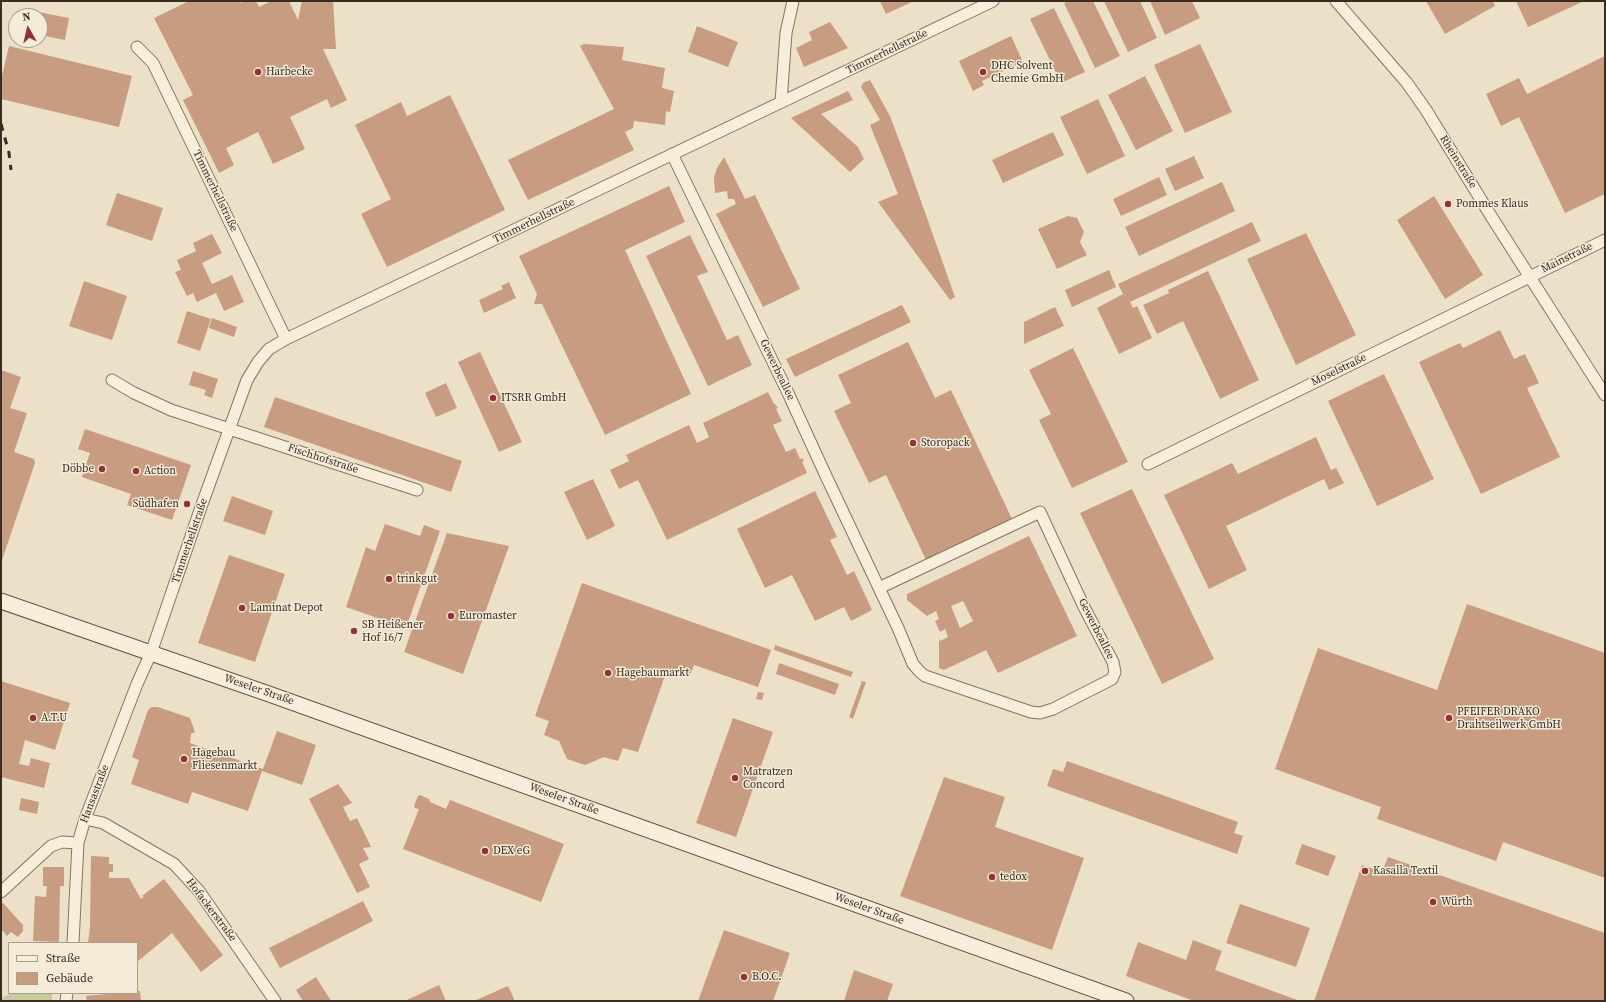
<!DOCTYPE html>
<html>
<head>
<meta charset="utf-8">
<style>
	body { margin:0 }
	#map { position:relative; width:1606px; height:1002px; overflow:hidden; background:#ece0c9; font-family:"Source Serif 4",serif }
	canvas { display:block }
	.frame { position:absolute; inset:0; border:2px solid #392c21; pointer-events:none }
	.legend { position:absolute; left:8px; top:942px; width:130px; height:52px; box-sizing:border-box; background:#f4ebd8; border:1px solid #a99f8f; margin:0; padding:5px 7px; list-style:none; font-size:12px; color:#392c21 }
	.legend li { display:flex; align-items:center; gap:8px; height:20px }
	.legend b { width:20px; border:1px solid #a99f8f }
	.north { position:absolute; left:8px; top:8px; width:40px; height:40px; box-sizing:border-box; background:#f4ebd8; border:1px solid #a99f8f; border-radius:50%; rotate:352deg; font-size:11px; font-weight:700; line-height:16px; text-align:center; color:#392c21 }
	.north::after { content:''; display:block; margin:auto; width:14px; height:18px; background:#933236; clip-path:polygon(50% 0,100% 100%,50% 72%,0 100%) }
</style>
</head>
<body>
<div id="map">
<canvas width="1606" height="1002"></canvas>
<div class="frame"></div>
<ul class="legend">
<li><b style="height:5px;background:#f7eedc"></b>Straße</li>
<li><b style="height:11px;background:#c89c81"></b>Gebäude</li>
</ul>
<div class="north">N</div>
</div>
<script>
const ctx = document.querySelector('canvas').getContext('2d');
ctx.lineJoin = 'round';
function fill(path, color) { ctx.fillStyle = color; ctx.fill(path, 'evenodd'); }
const toPath = rows => new Path2D(rows.map(r => 'M' + r).join(''));
function trace(path, color, width, dash) { ctx.strokeStyle = color; ctx.lineWidth = width; ctx.lineCap = dash ? 'butt' : 'round'; ctx.setLineDash(dash || []); ctx.stroke(path); }
function label(font, color, halo, rows, align = 'center') {
  ctx.font = font + ' "Source Serif 4",serif'; ctx.lineWidth = 3; ctx.setLineDash([]); ctx.textBaseline = 'middle'; ctx.strokeStyle = halo; ctx.fillStyle = color; for (const [text, x, y, turn = 0] of rows) {
    ctx.save(); ctx.translate(x, y); ctx.rotate((+turn || 0) * Math.PI / 180); ctx.textAlign = isNaN(turn) ? turn : align; if (halo) ctx.strokeText(text, 0, 0); ctx.fillText(text, 0, 0); ctx.restore();
  }
}
fill(toPath([
	[12,993,52,993,52,1001,1,1001,1,998]
]), '#c6ca9d');
fill(toPath([
	[189,1,239,1,240,3,244,1,256,1,259,7,271,1,289,1,298,20,302,1,333,1,336,49,323,49,347,100,331,108,327,99,290,117,305,149,273,164,258,132,226,148,234,165,219,173,183,100,193,95,154,18],
	[880,1,914,1,886,14],
	[1069,1,1093,1,1120,56,1095,68,1064,3],
	[1104,1,1140,1,1157,38,1128,52],
	[1150,1,1192,1,1200,18,1165,35],
	[1426,1,1493,1,1495,6,1445,34],
	[1516,1,1584,1,1528,27],
	[1054,8,1085,72,1061,83,1030,19],
	[33,11,69,18,65,40,40,35,40,16,32,16],
	[830,22,848,48,804,67,796,48,812,40,809,32],
	[697,26,738,42,728,67,688,52],
	[1011,36,1023,62,982,81,984,85,973,91,959,61],
	[584,44,624,47,622,60,665,68,662,88,674,91,670,112,666,111,665,125,634,121,633,128,625,132,634,150,528,200,508,160,614,109,580,46],
	[1200,44,1232,112,1185,133,1154,65],
	[9,46,132,76,119,127,1,99,1,80],
	[1605,56,1605,194,1565,213,1519,117,1501,126,1486,94,1519,78,1527,94],
	[1145,76,1173,131,1136,150,1108,95],
	[870,80,890,116,905,156,955,297,950,300,878,202,898,194,870,125,880,120,861,87,863,83],
	[848,91,853,100,821,114,858,147,864,159,850,172,791,118],
	[450,95,505,210,387,267,361,214,391,199,355,125,401,102,407,116],
	[1098,99,1125,156,1087,174,1060,117],
	[1053,132,1064,155,1003,183,992,160],
	[1194,156,1204,178,1175,191,1165,169],
	[724,157,745,199,755,195,800,289,763,307,716,214,736,204,734,199,728,199,727,191,715,193,714,177,717,168],
	[1159,177,1167,195,1121,216,1113,199],
	[1222,182,1235,211,1139,256,1125,227],
	[669,186,685,222,625,250,691,394,605,435,542,304,534,304,537,294,519,256],
	[117,193,163,208,152,241,106,225],
	[1434,196,1483,275,1445,299,1397,220],
	[1068,216,1077,218,1084,232,1080,242,1087,255,1057,269,1038,229],
	[1252,222,1261,241,1130,302,1133,308,1137,306,1152,338,1119,354,1097,308,1123,294,1118,284],
	[1306,233,1356,335,1296,365,1247,259],
	[212,234,222,253,202,263,212,284,232,275,244,302,224,311,216,293,197,302,193,293,187,296,175,272,181,270,177,260,196,251,193,243],
	[690,235,708,272,697,276,727,340,738,335,752,365,708,386,646,256],
	[1109,270,1116,287,1072,307,1065,290],
	[1208,271,1259,380,1220,399,1183,321,1157,334,1143,305,1169,293,1168,290],
	[84,281,127,296,112,340,69,326],
	[509,282,516,298,484,313,479,300,503,289,501,286],
	[902,305,911,322,795,377,786,359],
	[1055,307,1064,326,1024,344,1024,322],
	[187,311,211,319,200,351,177,343],
	[212,318,237,327,234,337,209,328],
	[1500,330,1514,359,1525,354,1539,383,1527,388,1560,457,1481,494,1419,362,1460,343,1463,348],
	[908,342,935,398,951,390,1013,521,927,562,886,475,869,483,834,411,851,403,838,375],
	[1073,348,1128,462,1072,488,1039,420,1051,414,1029,370],
	[480,352,522,442,499,452,458,362],
	[1,370,21,377,10,408,27,413,14,452,34,459,35,463,1,563],
	[193,371,218,379,212,398,204,395,206,390,189,385],
	[1384,374,1434,479,1377,506,1328,401],
	[446,383,457,408,436,417,425,393],
	[768,392,774,404,775,404,778,408,776,409,782,421,773,425,786,452,795,448,800,459,802,458,804,461,802,462,807,473,667,540,638,480,619,489,610,470,629,461,626,455,689,425,697,443,709,437,703,423],
	[275,397,462,461,451,492,264,427],
	[85,429,191,465,172,520,127,505,131,494,82,477,90,453,78,449],
	[1316,437,1331,470,1336,468,1344,483,1329,490,1324,479,1226,526,1247,570,1209,589,1164,495,1232,463,1238,474],
	[593,479,615,526,587,540,564,492],
	[1132,489,1214,659,1162,684,1080,513],
	[815,491,837,537,830,540,847,575,854,571,872,610,851,621,844,607,815,621,792,575,765,588,737,529],
	[232,496,273,511,265,535,223,521],
	[385,524,420,536,424,525,440,531,406,628,346,607,366,547,375,551],
	[447,533,509,546,463,674,404,652],
	[1029,536,1077,636,998,673,986,650,944,670,939,668,939,638,940,641,948,637,945,629,940,632,935,621,939,619,936,611,927,616,907,600,907,594],
	[963,601,973,621,960,628,951,606],
	[229,555,285,574,255,662,198,643],
	[582,583,771,650,758,687,694,665,689,677,667,670,638,752,623,748,618,761,604,757,585,765,567,759,559,741,544,735,549,721,535,716],
	[1467,604,1605,653,1605,878,1503,842,1496,861,1377,819,1381,807,1275,769,1318,648,1437,690],
	[775,645,853,672,851,677,774,650],
	[779,663,839,684,835,695,776,674],
	[1,681,70,703,55,750,25,740,19,764,29,766,31,758,50,763,44,788,1,777],
	[862,681,866,682,853,719,849,717],
	[758,692,764,693,762,700,756,699],
	[152,707,158,707,190,718,195,732,191,734,190,743,263,769,277,731,316,745,302,785,262,771,248,811,192,792,188,804,131,784,139,760,132,757,148,710],
	[733,718,773,732,736,837,696,823],
	[1067,761,1238,822,1234,833,1243,836,1237,854,1047,786,1053,769,1063,772],
	[944,777,1005,797,995,827,1084,858,1052,950,900,896],
	[338,784,352,803,343,807,350,821,357,818,371,847,363,848,369,859,359,864,370,887,357,893,309,799],
	[420,795,429,799,430,802,446,809,450,800,564,844,541,902,403,849,419,809,415,808,414,806,418,796],
	[21,798,39,802,37,814,19,810],
	[1302,844,1336,856,1328,876,1295,864],
	[91,856,109,857,109,864,113,864,113,872,109,872,109,878,129,878,141,899,144,897,142,896,164,879,223,955,201,972,172,933,137,962,137,943,88,943,90,927],
	[1388,857,1605,933,1605,1001,1314,1001,1362,865,1382,872],
	[43,867,64,867,64,886,60,886,59,942,33,941,35,896,46,897,47,886,43,886],
	[363,901,373,921,280,968,269,948],
	[3,903,23,925,23,931,18,937,11,932,7,936,1,929,1,905],
	[1240,904,1310,928,1296,967,1226,943],
	[724,930,790,953,773,1001,698,1001],
	[1193,940,1222,951,1215,970,1300,1001,1194,1001,1126,976,1138,942,1186,960],
	[854,970,893,984,887,1001,844,1001],
	[316,977,331,1001,303,1001,296,990],
	[439,985,446,1001,404,1001,409,999],
	[508,986,515,1001,474,1001],
	[137,991,140,991,141,1001,87,1001,86,996,117,993,137,993]
]), '#c89c81');
const street = toPath([
	[1336,1,1407,83,1426,110,1491,216,1605,395],
	[137,47,153,63,286,339],
	[781,102,786,33,793,1],
	[672,154,788,393,826,476,879,588,898,628,913,664,920,672,925,676,1031,712,1040,713,1053,709,1112,679,1115,672,1113,662,1084,607,1040,512,879,588],
	[112,380,134,393,171,410,417,490],
	[1148,464,1605,240],
	[85,819,103,823,174,864,199,891,275,1001],
	[1,892,51,846,62,842,78,843],
	[73,943,78,843,85,819,137,684,151,653,200,510,247,380,258,362,269,349,286,339,993,1],
	[66,1001,67,993]
]);
const secondary = toPath([
	[1,601,269,694,1126,1001]
]);
trace(street, '#87735e', 13);
trace(secondary, '#695441', 17);
trace(street, '#f7eedc', 11);
trace(secondary, '#f7eedc', 15);
trace(toPath([
	[1,124,9,153,11,170]
]), '#392c21', 3, [7, 7]);
for (const [x, y, r, color] of [
	[258,72,4,"#933236"],
	[983,72,4,"#933236"],
	[1448,204,4,"#933236"],
	[493,398,4,"#933236"],
	[913,443,4,"#933236"],
	[102,469,4,"#933236"],
	[136,471,4,"#933236"],
	[187,504,4,"#933236"],
	[389,579,4,"#933236"],
	[242,608,4,"#933236"],
	[451,616,4,"#933236"],
	[354,631,4,"#933236"],
	[608,673,4,"#933236"],
	[33,718,4,"#933236"],
	[1449,718,4,"#933236"],
	[184,759,4,"#933236"],
	[735,778,4,"#933236"],
	[485,851,4,"#933236"],
	[1365,871,4,"#933236"],
	[992,877,4,"#933236"],
	[1433,902,4,"#933236"],
	[744,977,4,"#933236"]
]) { const dot = new Path2D(); dot.arc(x, y, r, 0, 2 * Math.PI); ctx.fillStyle = color; ctx.fill(dot); trace(dot, '#f4ebd8', 1.5); }
label('11px', '#392c21', '#f4ebd8', [
	["Timmerhellstraße",887,52,-26],
	["Rheinstraße",1458,162,58],
	["Timmerhellstraße",215,191,64],
	["Timmerhellstraße",534,221,-26],
	["Mainstraße",1567,258,-26],
	["Gewerbeallee",777,370,64],
	["Moselstraße",1339,370,-26],
	["Fischhofstraße",323,459,18],
	["Timmerhellstraße",190,541,-71],
	["Gewerbeallee",1096,629,63],
	["Weseler Straße",259,690,19],
	["Hansastraße",95,794,-69],
	["Weseler Straße",564,799,20],
	["Weseler Straße",869,909,20],
	["Hofackerstraße",211,910,53]
]);
label('11px', '#392c21', '#f4ebd8', [
	["DHC Solvent",991,66],
	["Chemie GmbH",991,79],
	["Harbecke",266,72],
	["Pommes Klaus",1456,204],
	["ITSRR GmbH",501,398],
	["Storopack",921,443],
	["Döbbe",94,469,"right"],
	["Action",144,471],
	["Südhafen",179,504,"right"],
	["trinkgut",397,579],
	["Laminat Depot",250,608],
	["Euromaster",459,616],
	["SB Heißener",362,625],
	["Hof 16/7",362,638],
	["Hagebaumarkt",616,673],
	["PFEIFER DRAKO",1457,712],
	["Drahtseilwerk GmbH",1457,725],
	["A.T.U",41,718],
	["Hagebau",192,753],
	["Fliesenmarkt",192,766],
	["Matratzen",743,772],
	["Concord",743,785],
	["DEX eG",493,851],
	["Kasalla Textil",1373,871],
	["tedox",1000,877],
	["Würth",1441,902],
	["B.O.C.",752,977]
], 'left');
</script>
</body>
</html>
